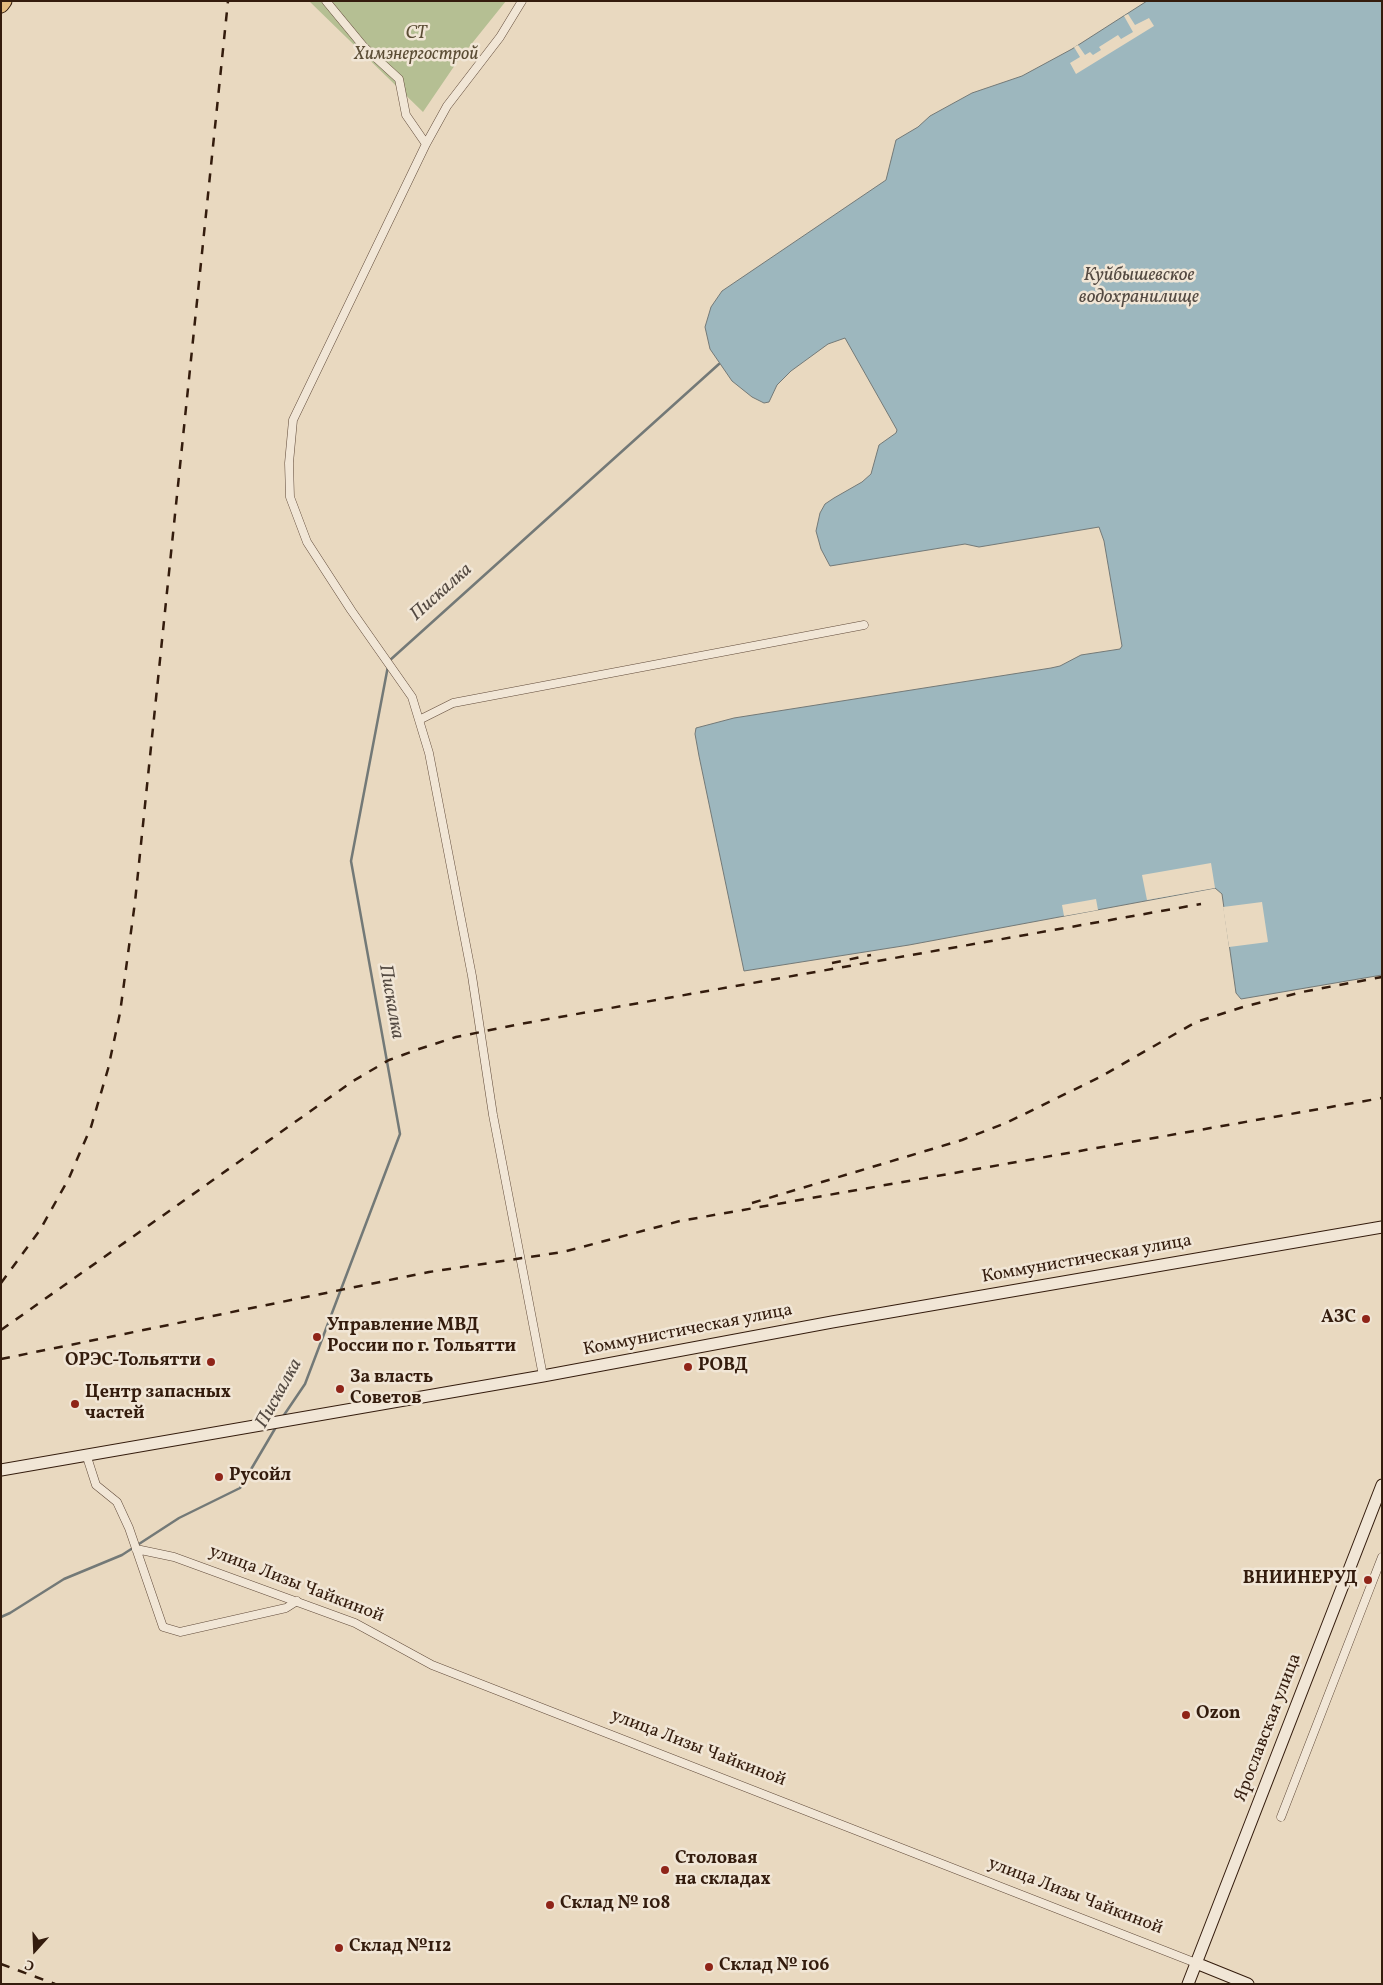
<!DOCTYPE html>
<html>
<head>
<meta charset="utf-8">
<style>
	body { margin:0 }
	#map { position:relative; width:1383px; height:1985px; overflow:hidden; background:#e9d9c0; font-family:Vollkorn,serif }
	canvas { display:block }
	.frame { position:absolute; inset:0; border:2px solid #341c0d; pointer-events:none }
	.north { position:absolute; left:10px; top:1925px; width:50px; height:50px; -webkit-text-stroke:4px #f1e6d6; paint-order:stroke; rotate:200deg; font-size:14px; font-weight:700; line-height:20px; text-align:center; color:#341c0d }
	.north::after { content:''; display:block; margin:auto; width:18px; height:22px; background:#341c0d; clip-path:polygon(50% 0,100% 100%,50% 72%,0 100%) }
</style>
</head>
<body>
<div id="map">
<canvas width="1383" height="1985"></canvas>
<div class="frame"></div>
<div class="north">С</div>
</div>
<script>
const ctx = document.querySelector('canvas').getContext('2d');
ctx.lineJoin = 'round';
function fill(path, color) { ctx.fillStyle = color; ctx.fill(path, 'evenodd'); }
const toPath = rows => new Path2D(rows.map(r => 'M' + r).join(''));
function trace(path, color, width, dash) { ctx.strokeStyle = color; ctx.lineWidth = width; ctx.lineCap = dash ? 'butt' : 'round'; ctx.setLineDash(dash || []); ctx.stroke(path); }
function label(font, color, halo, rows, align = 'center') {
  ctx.font = font + ' Vollkorn,serif'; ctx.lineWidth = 5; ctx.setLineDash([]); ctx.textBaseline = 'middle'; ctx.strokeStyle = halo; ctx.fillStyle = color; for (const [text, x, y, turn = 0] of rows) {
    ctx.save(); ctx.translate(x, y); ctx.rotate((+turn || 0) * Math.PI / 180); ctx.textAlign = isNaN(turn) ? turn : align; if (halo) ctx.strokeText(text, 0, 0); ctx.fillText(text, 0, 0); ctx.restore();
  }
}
fill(toPath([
	[309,1,506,1,457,62,423,112]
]), '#b5bf93');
const water = toPath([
	[1147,1,1382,1,1382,975,1241,999,1236,993,1222,894,1215,888,909,945,744,971,699,756,695,734,696,728,734,718,1051,668,1060,666,1081,655,1120,649,1122,646,1104,541,1099,527,979,547,965,544,830,566,821,549,816,531,820,513,825,504,834,498,862,482,871,474,879,445,896,433,897,430,845,338,828,344,791,371,777,385,769,402,764,403,752,397,732,381,710,349,705,327,711,307,722,291,886,180,896,140,918,127,930,116,972,93,1022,76,1072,49,1147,1]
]);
fill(water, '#9db7be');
trace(water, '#737977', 1);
fill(toPath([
	[1128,14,1135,25,1149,18,1154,26,1076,74,1070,63,1080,57,1074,47,1078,45,1085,55,1090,52,1093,55,1101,50,1099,47,1118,35,1121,39,1133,32,1124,16],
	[1211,863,1215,888,1147,900,1142,875],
	[1096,899,1098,910,1064,916,1062,905],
	[1262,902,1268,942,1229,947,1223,907]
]), '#e9d9c0');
trace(toPath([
	[389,661,719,364],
	[282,1418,305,1384,400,1134,351,861,388,666],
	[1,1617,10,1613,64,1579,122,1555,179,1518,240,1488,276,1427]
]), '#737977', 2.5);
const street = toPath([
	[326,1,364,47,399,79,406,115,426,144],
	[522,1,500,37,447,106,426,144,293,420,289,463,290,497,307,542,351,610,412,697,429,753,472,976,493,1115,543,1376],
	[419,720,453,703,864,625],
	[86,1454,96,1485,117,1502,129,1528,163,1627,180,1632,286,1608,297,1601],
	[136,1549,174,1557,355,1623,432,1665,1196,1963],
	[1281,1817,1382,1557]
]);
const secondary = toPath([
	[1,1470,543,1376,832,1322,1382,1227],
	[1196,1963,1248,1984],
	[1188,1984,1382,1485]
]);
const highway = toPath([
	[1,5,4,1]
]);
trace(street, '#614b3a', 9);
trace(secondary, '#341c0d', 13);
trace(highway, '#341c0d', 17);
trace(street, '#f1e6d6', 8);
trace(secondary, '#f1e6d6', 11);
trace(highway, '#e4bc80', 15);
trace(toPath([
	[832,963,871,955],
	[752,1203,962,1140,1006,1123,1100,1077,1196,1022,1243,1007,1302,992,1382,977],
	[1,1283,40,1230,69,1178,91,1127,108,1069,120,1013,135,902,228,1],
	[1,1330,353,1081,389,1060,419,1049,456,1037,520,1024,1201,904],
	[1,1359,429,1272,563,1252,680,1221,1382,1098],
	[1,1964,55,1984]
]), '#341c0d', 2.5, [9, 9]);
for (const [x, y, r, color] of [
	[1366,1319,5,"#8f2418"],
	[317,1337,5,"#8f2418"],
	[211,1362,5,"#8f2418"],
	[688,1367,5,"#8f2418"],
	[340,1389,5,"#8f2418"],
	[75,1404,5,"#8f2418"],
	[219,1477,5,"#8f2418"],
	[1368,1580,5,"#8f2418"],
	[1186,1715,5,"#8f2418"],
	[665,1870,5,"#8f2418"],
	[550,1905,5,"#8f2418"],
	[339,1948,5,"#8f2418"],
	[709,1967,5,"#8f2418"]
]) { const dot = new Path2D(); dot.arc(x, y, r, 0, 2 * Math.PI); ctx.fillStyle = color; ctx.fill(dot); trace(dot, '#f1e6d6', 2); }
label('italic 18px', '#5b4d35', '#f1e6d6', [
	["СТ",416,35],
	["Химэнергострой",416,56]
]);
label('18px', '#341c0d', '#f1e6d6', [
	["Коммунистическая улица",1087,1260,-10],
	["Коммунистическая улица",688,1331,-11],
	["улица Лизы Чайкиной",296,1585,21],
	["Ярославская улица",1269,1728,-69],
	["улица Лизы Чайкиной",698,1749,21],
	["улица Лизы Чайкиной",1075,1897,21]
]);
label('bold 18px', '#341c0d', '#f1e6d6', [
	["АЗС",1356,1319,"right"],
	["Управление МВД",327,1327],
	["России по г. Тольятти",327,1348],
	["ОРЭС-Тольятти",201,1362,"right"],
	["РОВД",698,1367],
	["За власть",350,1379],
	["Советов",350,1400],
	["Центр запасных",85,1394],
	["частей",85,1415],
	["Русойл",229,1477],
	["ВНИИНЕРУД",1358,1580,"right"],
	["Ozon",1196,1715],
	["Столовая",675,1860],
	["на складах",675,1881],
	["Склад № 108",560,1905],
	["Склад №112",349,1948],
	["Склад № 106",719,1967]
], 'left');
label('italic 19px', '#544a42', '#f1e6d6', [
	["Куйбышевское",1139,277],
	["водохранилище",1139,299],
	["Пискалка",442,593,-42],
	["Пискалка",390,1002,80],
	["Пискалка",280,1394,-61]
]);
</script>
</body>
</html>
